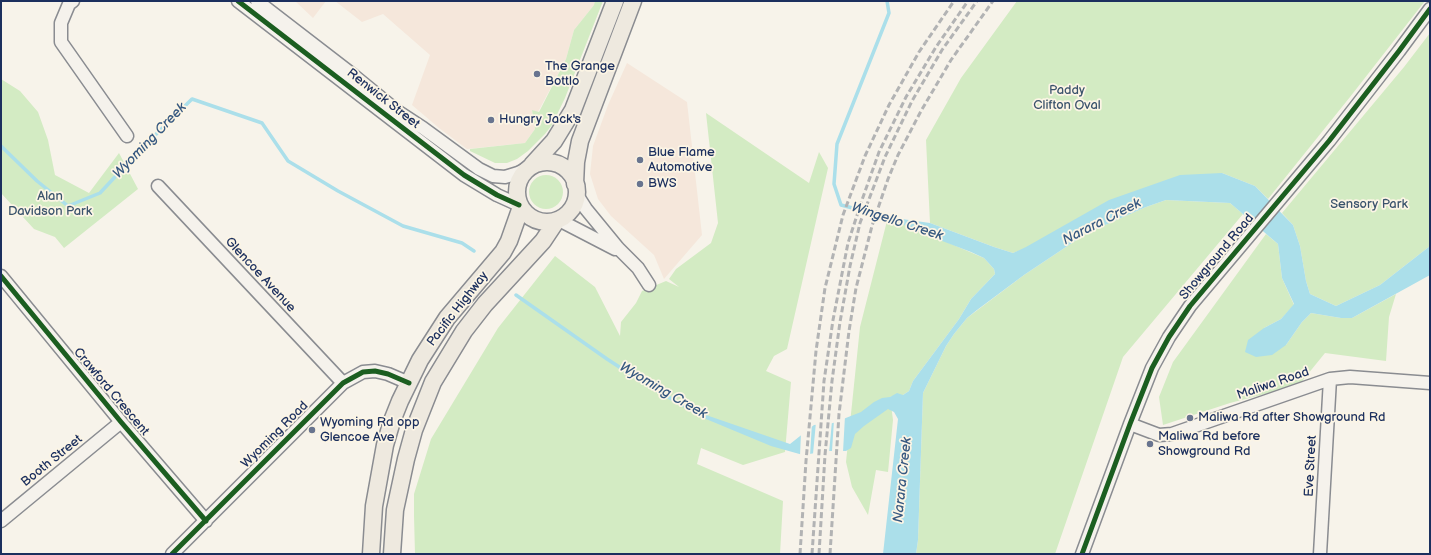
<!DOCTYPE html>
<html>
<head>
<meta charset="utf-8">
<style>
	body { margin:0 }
	#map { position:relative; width:1431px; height:555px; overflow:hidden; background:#f7f3ea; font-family:"Balsamiq Sans",sans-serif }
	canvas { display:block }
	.frame { position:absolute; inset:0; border:2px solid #1b2f5e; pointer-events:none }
</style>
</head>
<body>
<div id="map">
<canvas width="1431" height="555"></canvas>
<div class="frame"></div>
</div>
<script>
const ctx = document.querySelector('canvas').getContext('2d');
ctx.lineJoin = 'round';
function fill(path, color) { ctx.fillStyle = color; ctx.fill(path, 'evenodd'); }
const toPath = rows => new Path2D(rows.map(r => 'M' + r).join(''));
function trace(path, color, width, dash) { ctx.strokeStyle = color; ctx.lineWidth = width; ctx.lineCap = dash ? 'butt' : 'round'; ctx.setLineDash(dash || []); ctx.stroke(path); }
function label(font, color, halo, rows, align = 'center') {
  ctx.font = font + ' "Balsamiq Sans",sans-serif'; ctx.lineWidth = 3.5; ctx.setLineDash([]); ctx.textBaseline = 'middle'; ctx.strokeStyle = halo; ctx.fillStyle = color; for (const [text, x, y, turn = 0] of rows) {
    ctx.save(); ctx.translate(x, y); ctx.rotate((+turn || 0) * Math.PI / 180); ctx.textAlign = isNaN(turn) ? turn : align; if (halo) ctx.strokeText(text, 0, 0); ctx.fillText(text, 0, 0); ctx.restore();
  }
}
fill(toPath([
	[295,1,326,1,313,18],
	[335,1,595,1,594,5,574,30,566,59,538,112,532,110,535,129,525,143,467,149,439,128,412,105,430,55,383,14,362,22],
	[627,63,687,102,702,235,664,279,654,255,611,216,598,199,590,174,593,146,608,105]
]), '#f5e7db');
fill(toPath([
	[595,1,603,1,565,98,552,125,545,134,528,151,517,159,507,163,495,163,470,151,470,149,525,143,535,129,532,110,539,112,566,59,574,30,594,5],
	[1017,1,1425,1,1350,97,1268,199,1255,186,1222,173,1013,253,994,247,930,223,926,140,961,78],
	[1430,33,1430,246,1380,285,1336,306,1310,294,1306,281,1300,246,1293,225,1282,213,1404,67],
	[1,79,20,91,38,112,48,140,55,175,89,193,119,153,138,189,64,248,55,237,34,229,1,193],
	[706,113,809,183,819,152,828,168,787,349,774,356,766,371,791,382,785,452,743,465,701,448,697,464,783,501,780,554,415,554,414,516,414,494,431,439,498,328,555,256,595,287,620,336,621,322,636,303,642,291,666,281,679,287,669,279,676,269,711,243,718,223],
	'529 192a17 17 0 1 1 34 0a17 17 0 1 1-34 0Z',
	[1166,200,1230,203,1243,214,1123,357,1055,554,916,554,918,540,923,393,946,346,954,334,967,318,1024,275,1087,233,1146,207],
	[888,217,984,258,994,269,995,274,971,299,959,319,913,381,909,391,903,395,890,397,893,420,888,472,876,470,868,515,852,487,846,462,860,327],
	[1266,234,1278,244,1282,278,1294,305,1281,319,1264,328,1286,345,1302,322,1311,313,1341,318,1352,318,1396,294,1389,317,1386,361,1325,353,1299,385,1230,403,1163,425,1159,397,1173,362]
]), '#d3ebc3');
fill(toPath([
	[1222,173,1255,186,1293,225,1300,246,1306,281,1310,294,1336,306,1380,285,1430,246,1430,275,1352,318,1341,318,1311,313,1302,322,1286,345,1272,355,1256,357,1245,352,1248,340,1264,328,1281,319,1294,304,1282,278,1278,244,1230,203,1166,200,1146,207,1087,233,1024,275,977,310,967,318,954,334,946,346,923,393,918,540,916,554,883,554,898,419,894,412,888,409,864,426,855,434,851,448,846,451,828,451,803,455,771,446,706,419,701,415,706,415,790,444,814,425,833,423,861,412,874,402,882,398,890,397,897,393,903,395,909,391,913,381,959,319,971,299,995,274,994,269,984,258,971,252,916,231,888,217,930,223,994,247,1013,253,1026,247,1109,200,1180,175]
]), '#abdfea');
fill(toPath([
	[845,416,843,452,832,451,834,420],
	[832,421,829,453,813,454,816,422],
	[812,423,810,456,800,456,801,433]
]), '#f7f3ea');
trace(toPath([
	[887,1,889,13,837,144,834,184,841,205,891,218],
	[1,146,37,181,68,206,100,193,140,150,192,99,262,123,288,161,338,191,403,226,462,243,474,251],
	[516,295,607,359,647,385,704,417]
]), '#abdfea', 3.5);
const minor = toPath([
	[73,1,69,4,61,23,61,42,127,136],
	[238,1,464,175,497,195,519,205],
	[257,1,353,75,397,111,423,128,479,169,493,176,505,177,518,173,528,168],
	[158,186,343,383],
	[576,188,579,198,586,209,618,248,638,268,649,285],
	[559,220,615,249],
	[1,276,121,422,206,521],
	[1130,424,1159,435,1172,434,1330,379,1350,377,1430,383],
	[1,521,121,422],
	[172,554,343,383,363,372,375,371,388,374,409,383],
	[1082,554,1130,424,1152,368,1169,337,1190,306,1329,141,1399,51,1430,9],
	[1320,554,1330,379]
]);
const major = toPath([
	'517 192a30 30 0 1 1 60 0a30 30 0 1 1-60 0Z',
	[532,165,554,141,573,110,615,1],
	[575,184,576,162,580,141,633,1],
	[371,554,374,506,385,445,392,421,400,401,420,360,447,318,503,252,509,241,521,207],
	[392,554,395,510,406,459,414,430,433,382,464,331,485,304,543,241,557,220]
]);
trace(minor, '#8a8c91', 15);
trace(major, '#8a8c91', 19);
trace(minor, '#f5f2ec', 12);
trace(major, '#eee9df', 16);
trace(toPath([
	[800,554,806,461,816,351,825,288,843,215,865,156,889,105,919,52,954,1],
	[812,554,824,381,833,320,848,243,862,200,879,152,906,97,936,47,968,1],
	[819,554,825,455,832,381,840,322,850,266,860,223,885,157,912,101,942,50,977,1],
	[830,554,839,414,849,331,856,288,872,226,888,179,898,155,921,111,951,60,993,1]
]), '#b2b3b4', 3, [6, 3]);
trace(toPath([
	[238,1,464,175,497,195,519,205],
	[1,276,121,422,206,521],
	[172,554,343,383,363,372,375,371,388,374,409,383],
	[1082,554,1130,424,1152,368,1169,337,1190,306,1329,141,1399,51,1430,9]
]), '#1b5e20', 5);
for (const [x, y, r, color] of [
	[537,74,4,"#68748f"],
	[491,120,4,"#68748f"],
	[640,160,4,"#68748f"],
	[640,184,4,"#68748f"],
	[1190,418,4,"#68748f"],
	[312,430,4,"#68748f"],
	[1150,444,4,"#68748f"]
]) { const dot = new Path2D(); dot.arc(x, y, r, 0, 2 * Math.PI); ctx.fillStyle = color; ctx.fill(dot); trace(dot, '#fcf5e5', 1.5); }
label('13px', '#1b2f5e', '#fcf5e5', [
	["The Grange",545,67],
	["Bottlo",545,82],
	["Hungry Jack's",499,120],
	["Blue Flame",648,153],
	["Automotive",648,168],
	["BWS",648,184],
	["Maliwa Rd after Showground Rd",1198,418],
	["Wyoming Rd opp",320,423],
	["Glencoe Ave",320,438],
	["Maliwa Rd before",1158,437],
	["Showground Rd",1158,452]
], 'left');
label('13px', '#3a536c', '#fcf5e5', [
	["Paddy",1067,91],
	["Clifton Oval",1067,106],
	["Alan",50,197],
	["Davidson Park",50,212],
	["Sensory Park",1369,205]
]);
label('13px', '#1b2f5e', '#fcf5e5', [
	["Renwick Street",383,99,38],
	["Showground Road",1217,257,-50],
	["Glencoe Avenue",260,275,47],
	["Pacific Highway",458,309,-52],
	["Maliwa Road",1273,384,-19],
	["Crawford Crescent",111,392,50],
	["Wyoming Road",275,435,-45],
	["Booth Street",52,461,-39],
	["Eve Street",1311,466,-87]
]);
label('italic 14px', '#375981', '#fcf5e5', [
	["Wyoming Creek",150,141,-46],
	["Wingello Creek",897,222,18],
	["Narara Creek",1102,222,-27],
	["Wyoming Creek",663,391,30],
	["Narara Creek",903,480,-84]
]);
</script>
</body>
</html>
